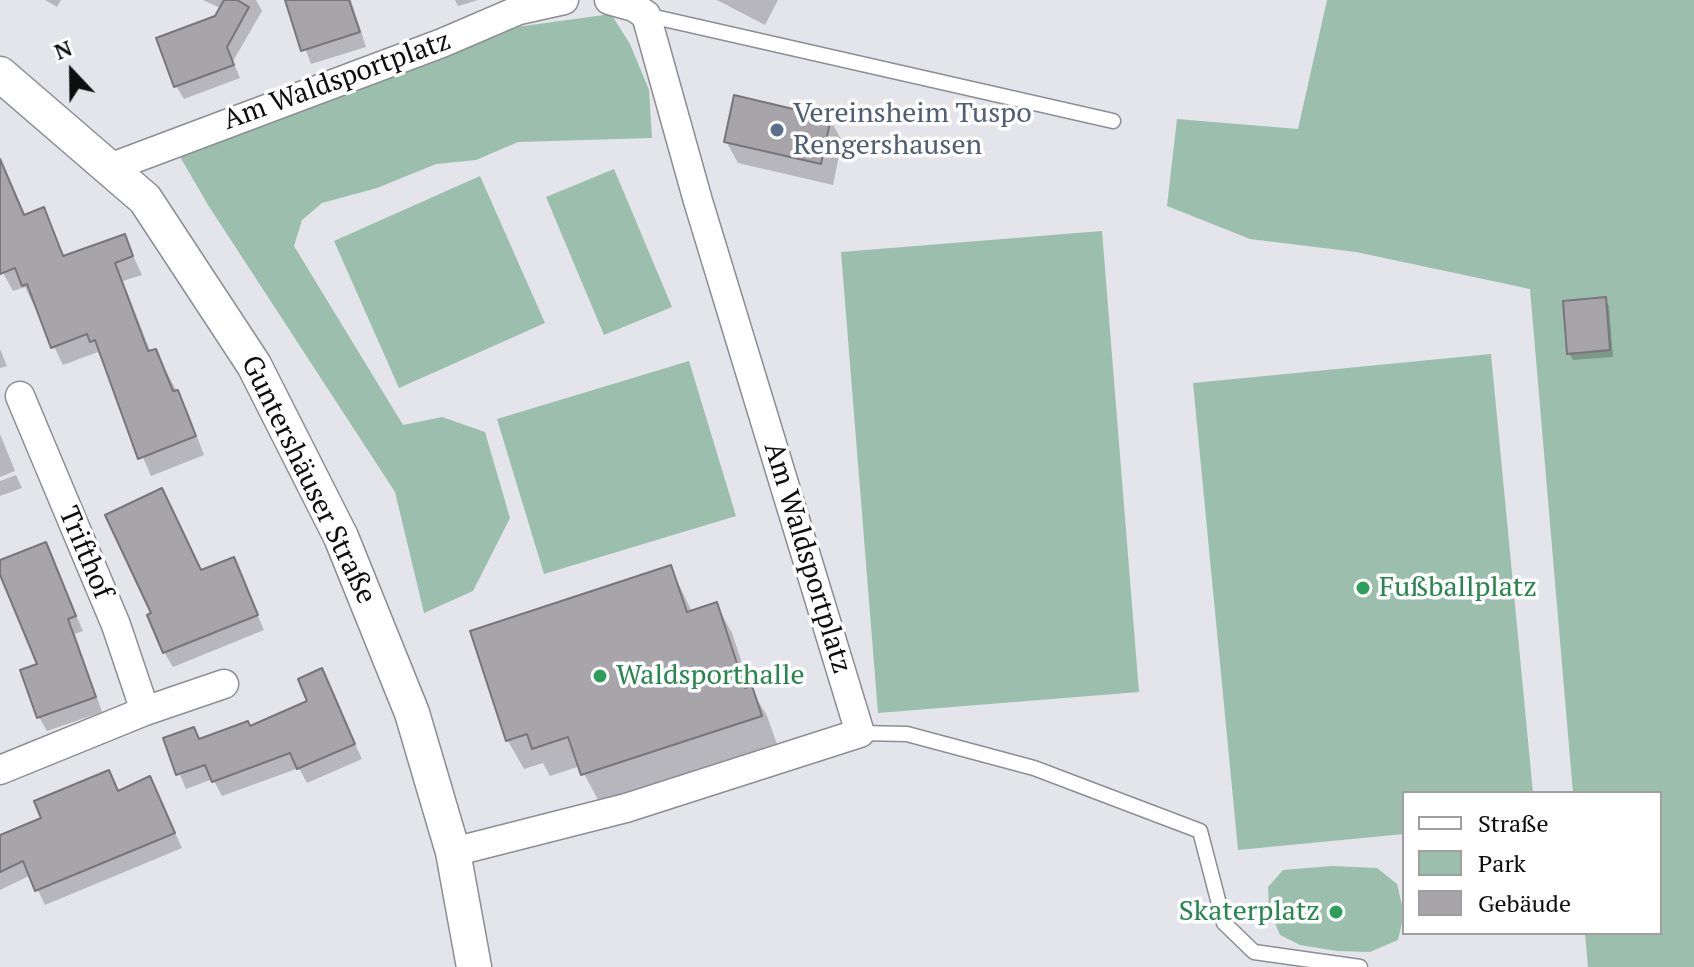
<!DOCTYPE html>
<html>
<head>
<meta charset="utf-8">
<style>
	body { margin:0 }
	#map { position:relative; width:1694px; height:967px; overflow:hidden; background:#e4e4eb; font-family:"PT Serif",serif }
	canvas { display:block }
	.legend { position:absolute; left:1402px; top:791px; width:260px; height:144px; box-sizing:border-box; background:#fff; border:2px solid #9f9fa0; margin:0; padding:10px 14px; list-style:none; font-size:24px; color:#0e0e11 }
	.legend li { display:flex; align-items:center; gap:16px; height:40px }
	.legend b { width:40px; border:2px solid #9f9fa0 }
	.north { position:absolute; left:32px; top:32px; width:80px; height:80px; -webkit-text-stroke:6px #fff; paint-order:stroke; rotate:338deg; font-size:22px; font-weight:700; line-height:32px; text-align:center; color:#0e0e11 }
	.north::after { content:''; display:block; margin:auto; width:28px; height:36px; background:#0e0e11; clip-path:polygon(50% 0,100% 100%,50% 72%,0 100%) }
</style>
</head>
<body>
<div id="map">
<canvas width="1694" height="967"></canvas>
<ul class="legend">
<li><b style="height:10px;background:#fff"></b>Straße</li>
<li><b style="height:22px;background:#9bbfac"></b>Park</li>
<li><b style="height:22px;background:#a7a4aa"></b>Gebäude</li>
</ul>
<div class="north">N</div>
</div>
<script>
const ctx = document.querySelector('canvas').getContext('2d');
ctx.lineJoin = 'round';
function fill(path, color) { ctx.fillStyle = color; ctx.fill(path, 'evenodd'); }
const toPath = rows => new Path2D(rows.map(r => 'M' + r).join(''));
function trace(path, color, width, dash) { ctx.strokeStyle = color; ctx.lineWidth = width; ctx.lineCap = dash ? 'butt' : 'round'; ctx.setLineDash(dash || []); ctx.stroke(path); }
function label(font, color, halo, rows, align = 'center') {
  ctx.font = font + ' "PT Serif",serif'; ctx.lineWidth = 7; ctx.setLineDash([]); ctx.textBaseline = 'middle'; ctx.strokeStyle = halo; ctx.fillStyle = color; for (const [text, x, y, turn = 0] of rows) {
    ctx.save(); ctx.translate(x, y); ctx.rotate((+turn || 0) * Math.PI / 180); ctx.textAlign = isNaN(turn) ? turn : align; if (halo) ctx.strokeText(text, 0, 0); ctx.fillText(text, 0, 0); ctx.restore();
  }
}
fill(toPath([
	[1327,0,1694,0,1694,967,1588,967,1585,933,1660,933,1660,793,1573,793,1530,289,1356,252,1250,239,1167,206,1177,119,1298,129],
	[611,14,630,44,649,90,652,138,518,142,476,160,436,164,377,188,322,203,302,220,294,246,403,425,442,417,485,432,510,518,473,591,424,613,395,492,208,205,179,155,509,28],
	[614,169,672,307,604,335,546,197],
	[480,176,545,323,399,388,334,241],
	[1102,231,1139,692,878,713,841,252],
	[1491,354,1533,793,1404,793,1404,834,1238,850,1193,383],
	[689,361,736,516,544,574,497,419],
	[1332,866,1377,868,1397,884,1404,914,1398,940,1370,952,1337,951,1300,945,1280,935,1269,909,1268,887,1283,870]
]), '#9bbfac');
fill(toPath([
	[45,0,61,0,57,7],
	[203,0,256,0,262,11,233,61,240,78,184,99,176,86,229,12],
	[287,0,351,0,366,47,311,64],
	[455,0,478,0,458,6],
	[717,0,778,0,765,25],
	[830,119,842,141,833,185,738,163,726,141],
	[0,157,26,217,44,210,65,257,124,236,142,275,123,281,151,353,155,351,187,410,204,455,151,476,98,352,63,365,25,287,13,291,0,267],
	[1605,299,1609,306,1613,357,1573,360,1569,353],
	[0,349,7,366,0,368],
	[0,434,15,471,0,477],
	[16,475,22,488,0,496,0,481],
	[45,544,83,631,75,634,102,712,47,731,39,717,39,665,0,570,0,563],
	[233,559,264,630,173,667,164,652,154,614,201,572],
	[671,568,692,612,716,604,732,633,750,687,767,716,777,744,599,802,580,766,550,776,543,763,524,769,508,741,472,632],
	[321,671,362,759,307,783,299,768,222,796,213,779,186,789,165,740,200,740,250,728,310,702],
	[108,773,119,792,157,793,182,848,45,905,31,875,0,890,0,837,43,819]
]), '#0003');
const building = toPath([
	[224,0,237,0,249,7,227,47,234,65,174,87,156,38,215,16,224,0],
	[285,0,349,0,360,32,301,51,285,0],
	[734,95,831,118,821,164,724,142,734,95],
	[0,159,24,215,44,207,63,256,125,234,133,256,115,263,148,351,156,349,173,391,178,390,196,436,138,459,95,340,90,342,87,334,51,348,27,284,22,286,15,268,0,274,0,159],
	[1606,297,1610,350,1567,354,1563,301,1606,297],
	[162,488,201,570,234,557,258,615,163,653,147,615,151,613,105,515,162,488],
	[46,542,76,616,68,619,96,697,37,718,20,670,37,664,0,575,0,560,46,542],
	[671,565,687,612,717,602,745,688,752,686,762,716,581,775,568,737,532,749,527,734,506,741,470,631,671,565],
	[322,668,355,744,297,769,290,753,212,782,205,765,176,775,163,738,194,727,199,739,248,721,250,726,307,701,298,679,322,668],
	[109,770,118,791,150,776,175,833,35,891,23,861,0,872,0,835,41,818,34,801,109,770]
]);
fill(building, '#a7a4aa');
trace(building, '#78757b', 2);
const service = toPath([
	[646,15,1113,121],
	[860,733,907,734,1034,768,1200,831,1224,923,1254,952,1360,967]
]);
const minor = toPath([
	[112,167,442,43,519,10,564,0],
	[20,396,116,625,145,711],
	[0,770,145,711,224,684],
	[453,852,626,808,860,733,698,201,646,15,634,7,609,0]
]);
const tertiary = toPath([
	[0,74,145,199,254,365,341,537,412,713,453,852,474,967]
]);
trace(service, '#8d8d94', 17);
trace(minor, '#8d8d94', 31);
trace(tertiary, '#8d8d94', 37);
trace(service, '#fff', 14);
trace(minor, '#fff', 28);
trace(tertiary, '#fff', 34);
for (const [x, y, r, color] of [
	[777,130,8,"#5c6f8a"],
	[1363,588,8,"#2e9e5b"],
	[600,676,8,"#2e9e5b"],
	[1336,912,8,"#2e9e5b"]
]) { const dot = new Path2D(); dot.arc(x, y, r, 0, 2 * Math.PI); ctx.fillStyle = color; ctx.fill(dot); trace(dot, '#fff', 3); }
label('28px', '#0e0e11', '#fff', [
	["Am Waldsportplatz",337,81,-20],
	["Guntershäuser Straße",308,480,64],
	["Trifthof",85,553,67],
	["Am Waldsportplatz",807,558,73]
]);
label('28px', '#4e5e75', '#fff', [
	["Vereinsheim Tuspo",793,114],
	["Rengershausen",793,146]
], 'left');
label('28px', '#27864d', '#fff', [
	["Fußballplatz",1379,588],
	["Waldsporthalle",616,676],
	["Skaterplatz",1320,912,"right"]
], 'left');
</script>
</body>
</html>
